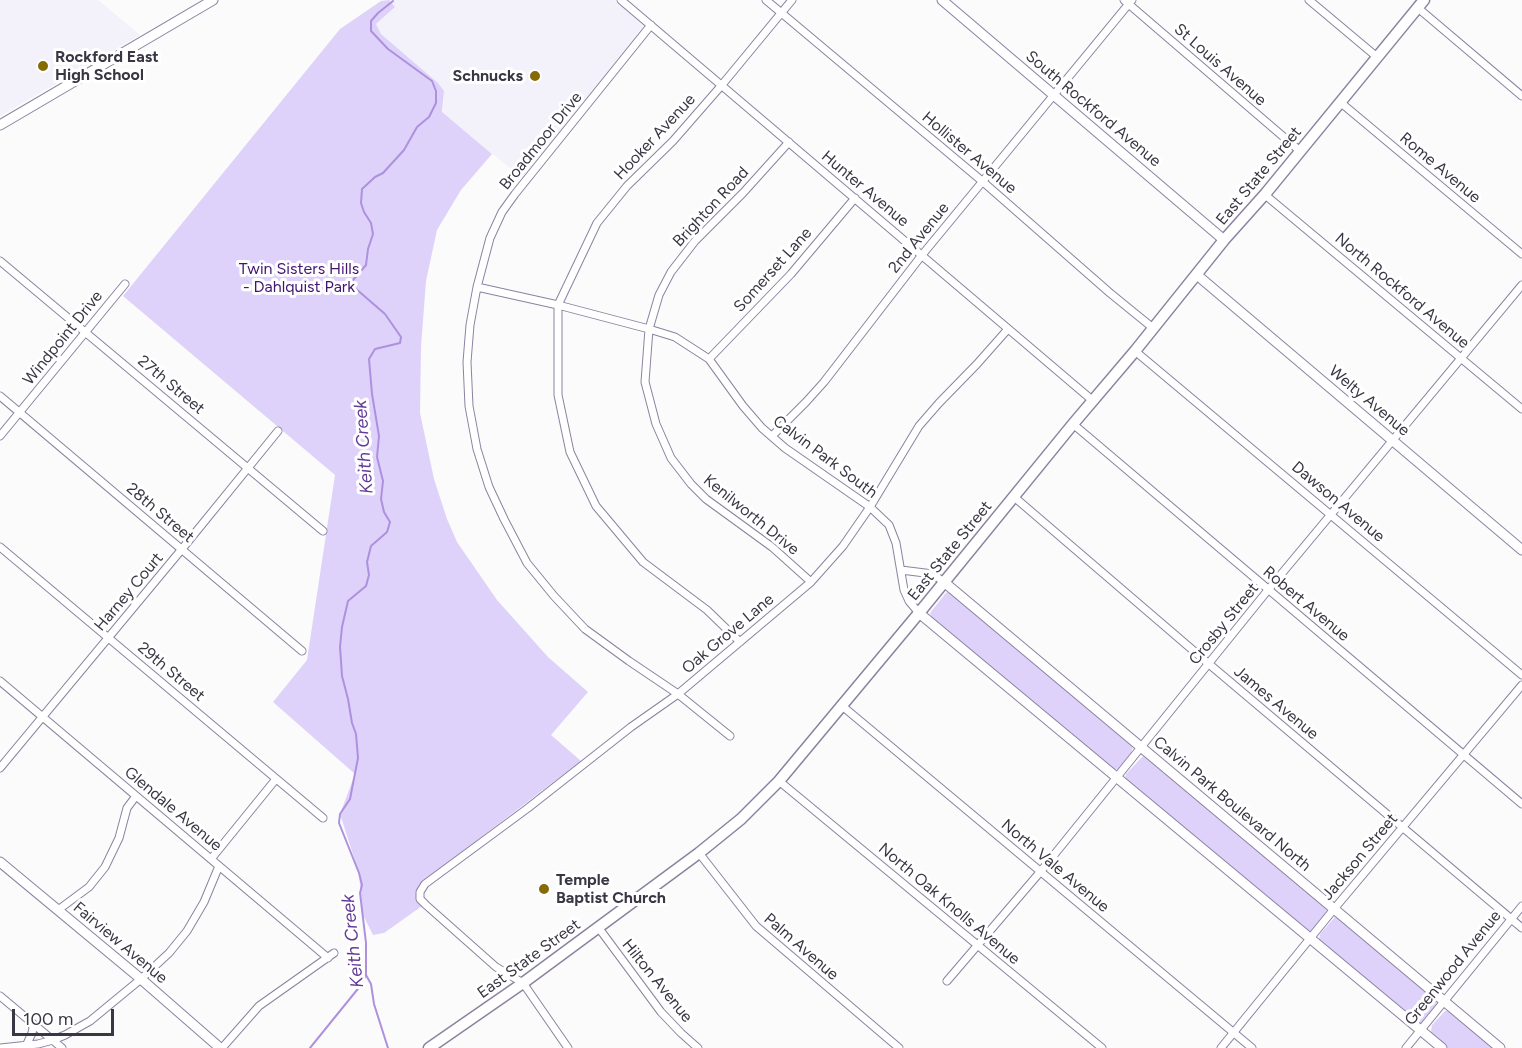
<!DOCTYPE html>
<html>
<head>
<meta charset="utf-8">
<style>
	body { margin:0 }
	#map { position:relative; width:1522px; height:1048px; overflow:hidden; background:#fbfbfb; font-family:Figtree,sans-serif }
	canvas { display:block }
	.scale { position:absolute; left:12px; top:1009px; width:102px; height:27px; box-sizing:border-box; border:3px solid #3a3643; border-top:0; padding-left:8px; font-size:18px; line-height:21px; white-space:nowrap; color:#3a3643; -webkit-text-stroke:4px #fff; paint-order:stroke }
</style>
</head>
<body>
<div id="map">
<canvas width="1522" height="1048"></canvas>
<div class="scale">100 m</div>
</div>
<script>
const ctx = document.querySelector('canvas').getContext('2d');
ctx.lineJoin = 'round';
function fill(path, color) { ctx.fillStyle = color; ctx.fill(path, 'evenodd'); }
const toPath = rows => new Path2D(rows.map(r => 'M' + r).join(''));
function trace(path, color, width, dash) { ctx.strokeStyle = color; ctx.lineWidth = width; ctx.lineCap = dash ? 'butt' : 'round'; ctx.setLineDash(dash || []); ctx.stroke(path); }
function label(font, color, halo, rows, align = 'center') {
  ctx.font = font + ' Figtree,sans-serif'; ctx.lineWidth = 6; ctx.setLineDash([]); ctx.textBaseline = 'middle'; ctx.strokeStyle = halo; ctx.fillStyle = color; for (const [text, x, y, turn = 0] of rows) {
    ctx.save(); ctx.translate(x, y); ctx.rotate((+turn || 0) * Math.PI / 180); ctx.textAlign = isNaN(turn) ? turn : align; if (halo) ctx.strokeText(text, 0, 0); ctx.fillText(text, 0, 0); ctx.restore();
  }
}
fill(toPath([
	[0,0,98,0,140,35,0,116],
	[389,0,614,0,643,23,644,27,643,30,522,178,443,113,444,91,438,83,381,34,376,24,395,7]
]), '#f3f1f9');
fill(toPath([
	[389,0,395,7,376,24,381,34,438,83,444,91,442,112,492,154,461,190,437,230,426,281,421,347,420,413,434,479,447,519,457,542,497,600,548,657,588,692,551,735,581,761,421,883,415,892,422,906,384,933,373,935,362,913,359,873,340,814,355,774,273,702,307,660,335,475,123,296,340,29,381,1],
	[947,592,950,593,1133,746,1131,753,1118,769,1113,770,933,620,930,613,945,594],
	[1143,756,1146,756,1326,907,1327,913,1313,931,1307,931,1126,781,1125,778,1126,774],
	[1335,917,1340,919,1435,998,1437,1004,1422,1022,1420,1024,1319,940,1320,934],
	[1445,1011,1448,1011,1495,1048,1448,1048,1432,1035,1431,1031,1432,1025]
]), '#dfd2fa');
trace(toPath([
	[310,1048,361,985,366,975],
	[388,1048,374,1004,371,984,366,975,366,943,360,893,362,885,359,873,339,823,340,814,350,799,358,758,356,734,352,723,348,699,342,676,340,647,342,627,348,601,366,586,369,575,367,562,371,546,387,532,390,522,384,512,381,499,383,481,377,457,379,436,372,394,369,359,375,349,400,343,401,337,385,314,355,288,353,280,366,265,368,249,373,234,371,223,364,212,361,203,362,189,375,177,383,173,404,150,417,127,429,117,436,103,436,91,432,81,388,49,371,31,371,21,378,13,393,1]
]), '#ad91de', 2);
const street = toPath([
	[621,0,1092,400],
	[766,0,982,181,1110,293,1153,328],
	[1124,0,1300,151],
	[1309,0,1377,57],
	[1418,8,1522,96],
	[651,25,515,194,502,212,490,238,477,287,470,325,467,362,469,406,477,449,489,487,504,519,527,563,554,596,585,629,629,661,678,694,730,736],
	[1340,102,1522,254],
	[789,142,743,193,695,241,671,272,659,295,649,329,645,382,656,424,671,458,691,484,706,499,772,547,811,582],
	[1264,194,1522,409],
	[0,261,323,531],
	[477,287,558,305,649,329,675,337,709,359,743,406,762,428,785,448,870,507,889,525,896,543,904,590,909,601,919,613],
	[1135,351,1522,675],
	[709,359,791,274,855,198],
	[0,396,302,651],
	[1073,424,1522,804],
	[0,436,125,284],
	[772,436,806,402,824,382,922,255,1132,0],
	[1013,496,1209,664,1522,928],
	[0,547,323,818],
	[901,570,925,573,934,575,944,582],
	[740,642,707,610,643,562,596,506,570,452,558,395,558,305,597,223,627,186,673,141,721,86,792,0],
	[0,681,328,958],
	[841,705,1252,1048],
	[0,768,182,549,278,431],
	[779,781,1102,1048],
	[699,853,756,926,899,1048],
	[211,859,276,779],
	[58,910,89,887,105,867,119,838,127,808,136,796],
	[598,927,661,1012,681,1033,698,1048],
	[947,981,1041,871,1268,590,1522,285],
	[0,996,62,1048],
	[26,1046,32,1033,33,1028,31,1022],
	[0,1048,38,1044,53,1040,65,1035,90,1021,141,979,169,953,187,931,204,902,219,866],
	[222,1048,259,1006,334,953],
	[568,1048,523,983,496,967,426,905,420,899,420,892,425,884,528,808,631,727,678,694,811,582,843,546,870,507,919,426,939,403,977,364,1008,329],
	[1221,1048,1334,909,1522,685],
	[1406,1048,1522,906]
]);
const secondary = toPath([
	[942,0,1224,240],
	[0,125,213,0],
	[1197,275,1522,550],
	[944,582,1500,1048],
	[919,613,1442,1048],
	[0,862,141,979,220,1048]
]);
const primary = toPath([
	[429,1048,523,983,699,853,741,819,779,781,919,613,1073,424,1135,351,1224,240,1266,193,1424,0]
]);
trace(street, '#8c82a0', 9);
trace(secondary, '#8c82a0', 11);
trace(primary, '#8c82a0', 13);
trace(street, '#fff', 7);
trace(secondary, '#fff', 9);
trace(primary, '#fff', 10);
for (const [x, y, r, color] of [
	[43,66,6,"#866a06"],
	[535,76,6,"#866a06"],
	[544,889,6,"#866a06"]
]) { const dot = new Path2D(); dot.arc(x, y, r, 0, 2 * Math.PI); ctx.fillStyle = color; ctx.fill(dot); trace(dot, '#fff', 2); }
label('bold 16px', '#3a3643', '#fff', [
	["Rockford East",55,57],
	["High School",55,75],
	["Schnucks",523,76,"right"],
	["Temple",556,880],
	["Baptist Church",556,898]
], 'left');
label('16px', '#3a3643', '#fff', [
	["St Louis Avenue",1220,65,41],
	["South Rockford Avenue",1093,109,40],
	["Hooker Avenue",655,137,-47],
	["Broadmoor Drive",541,141,-51],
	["Hollister Avenue",969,153,40],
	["Rome Avenue",1440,168,40],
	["East State Street",1259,176,-50],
	["Hunter Avenue",865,189,40],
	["Brighton Road",711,207,-47],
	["2nd Avenue",919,238,-51],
	["Somerset Lane",773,270,-48],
	["North Rockford Avenue",1402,291,40],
	["Windpoint Drive",63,338,-51],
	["27th Street",171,385,40],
	["Welty Avenue",1369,401,40],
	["Calvin Park South",825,457,37],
	["Dawson Avenue",1338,502,40],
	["28th Street",160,513,40],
	["Kenilworth Drive",751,515,39],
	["East State Street",950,551,-51],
	["Harney Court",129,592,-50],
	["Robert Avenue",1306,604,40],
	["Crosby Street",1224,624,-51],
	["Oak Grove Lane",728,634,-40],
	["29th Street",171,672,40],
	["James Avenue",1276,703,40],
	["Calvin Park Boulevard North",1232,804,40],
	["Glendale Avenue",173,809,40],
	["Jackson Street",1360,857,-50],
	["North Vale Avenue",1055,866,40],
	["North Oak Knolls Avenue",949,904,40],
	["Fairview Avenue",120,943,40],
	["Palm Avenue",801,947,41],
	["East State Street",529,959,-36],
	["Greenwood Avenue",1453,968,-51],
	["Hilton Avenue",657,981,51]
]);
label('16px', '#411570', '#fff', [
	["Twin Sisters Hills",299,269],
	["- Dahlquist Park",299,287]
]);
label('italic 18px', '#623b96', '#fff', [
	["Keith Creek",364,447,-94],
	["Keith Creek",353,941,-96]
]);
</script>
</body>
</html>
